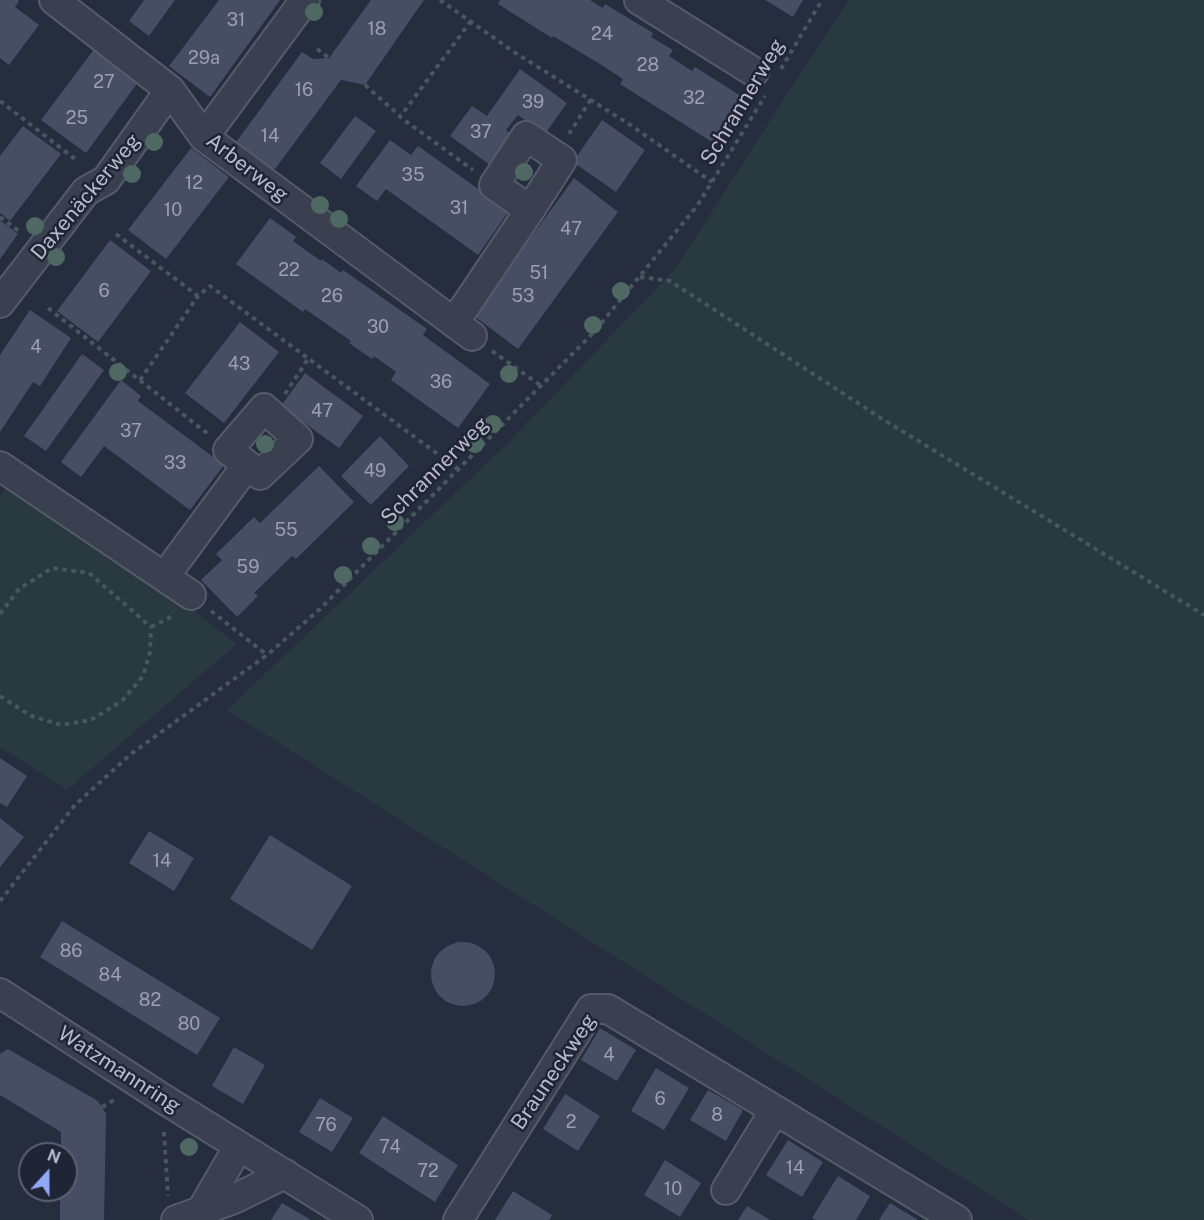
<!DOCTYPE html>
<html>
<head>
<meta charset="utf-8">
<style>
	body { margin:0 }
	#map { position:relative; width:1204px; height:1220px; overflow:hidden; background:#262d3f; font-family:"Public Sans",sans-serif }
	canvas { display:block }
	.north { position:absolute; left:18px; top:1142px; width:60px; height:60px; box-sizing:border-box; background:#1f2535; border:2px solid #5c6171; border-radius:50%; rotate:21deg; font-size:16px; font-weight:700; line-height:24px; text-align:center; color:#b7bbca }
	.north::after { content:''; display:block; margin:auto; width:21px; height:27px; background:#91a8f5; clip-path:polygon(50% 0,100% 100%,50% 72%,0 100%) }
</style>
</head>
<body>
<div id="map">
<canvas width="1204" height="1220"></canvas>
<div class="north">N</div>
</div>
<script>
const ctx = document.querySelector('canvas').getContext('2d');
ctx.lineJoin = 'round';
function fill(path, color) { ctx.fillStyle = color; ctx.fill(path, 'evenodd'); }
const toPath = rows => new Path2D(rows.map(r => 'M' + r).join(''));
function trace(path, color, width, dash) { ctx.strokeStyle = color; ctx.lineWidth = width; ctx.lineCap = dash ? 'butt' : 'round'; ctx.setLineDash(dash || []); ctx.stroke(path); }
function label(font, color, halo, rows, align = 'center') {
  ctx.font = font + ' "Public Sans",sans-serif'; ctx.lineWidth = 5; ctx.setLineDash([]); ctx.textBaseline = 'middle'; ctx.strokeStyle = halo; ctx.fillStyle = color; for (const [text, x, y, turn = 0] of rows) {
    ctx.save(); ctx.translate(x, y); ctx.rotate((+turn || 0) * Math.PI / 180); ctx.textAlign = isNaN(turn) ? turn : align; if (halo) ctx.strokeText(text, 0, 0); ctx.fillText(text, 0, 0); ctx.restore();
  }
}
fill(toPath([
	[849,0,1204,0,1204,1220,1029,1220,227,710,508,443,676,268,800,74],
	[9,480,176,597,237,644,67,790,0,747,0,497]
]), '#283a40');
fill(toPath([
	[0,0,18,0,19,1,15,7,39,25,9,65,0,58],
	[144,0,175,0,149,36,129,21],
	[219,0,280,0,210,97,169,66],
	[371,0,424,0,365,85,341,80,272,173,234,145,302,52,313,59,329,58],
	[500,0,590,0,603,8,605,4,653,33,651,37,673,50,669,56,692,71,695,67,749,101,720,147,620,84,623,79,600,64,553,36,552,38,498,4],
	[765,0,803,0,793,17],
	[95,48,139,81,86,153,41,120],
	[520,69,567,103,545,134,518,115,506,130,512,135,490,165,450,136,472,106,487,116],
	[355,116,376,131,341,179,320,163],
	[602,120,645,150,616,192,573,162],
	[23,126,61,154,10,221,0,213,0,156],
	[390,140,411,155,418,146,509,211,478,255,386,189,377,201,356,186],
	[191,148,229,177,166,259,128,230],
	[574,178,618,212,518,349,474,316],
	[270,218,296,237,293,241,321,261,322,259,341,273,343,270,427,329,423,335,490,384,458,428,391,380,396,372,374,356,372,359,349,343,351,341,305,309,303,312,236,264],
	[0,220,18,234,0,259],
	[110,240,151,271,98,342,57,311],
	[30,310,71,338,40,386,33,382,0,432,0,355],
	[240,322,279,352,224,423,185,393],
	[82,354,104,370,46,451,24,436],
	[305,373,363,416,339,448,281,406],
	[121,380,141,396,138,401,224,465,190,510,104,446,81,477,61,462],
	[380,436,409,466,371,505,341,476],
	[319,466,354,502,296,559,292,556,254,593,258,596,237,617,201,580,222,560,216,554,254,517,260,523],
	[0,758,27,776,7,807,0,803],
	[0,818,24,837,0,867],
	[149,831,194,858,174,891,129,863],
	[270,835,352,886,312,950,230,899],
	[62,921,220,1018,197,1055,40,957],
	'431 974a32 32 0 1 1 64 0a32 32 0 1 1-64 0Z',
	[600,1028,636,1050,617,1081,581,1060],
	[234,1047,265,1065,243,1104,212,1086],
	[8,1049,98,1101,106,1114,104,1220,60,1220,60,1190,66,1190,66,1154,61,1154,61,1132,0,1095,0,1054],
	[656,1068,689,1088,664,1130,631,1111],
	[708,1090,743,1110,726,1141,690,1120],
	[565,1094,600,1116,578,1151,543,1129],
	[320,1098,353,1118,332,1152,299,1132],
	[383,1116,458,1165,435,1202,359,1153],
	[788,1140,823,1162,802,1197,766,1175],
	[665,1160,701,1183,680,1217,644,1195],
	[838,1176,870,1196,856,1220,816,1220,812,1218],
	[513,1191,552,1215,549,1220,495,1220],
	[282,1203,311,1220,271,1220],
	[890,1203,918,1220,879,1220],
	[747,1206,770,1220,738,1220]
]), '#474e63');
const minor = toPath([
	[54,0,170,90,204,137,472,336],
	[639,0,754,72],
	[204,137,305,0],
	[0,303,86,191,106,180,170,90],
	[454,323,530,210,562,160,526,136,494,185,530,210],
	[264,408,298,439,260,475,228,450,264,408],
	[0,466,191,595],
	[165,576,247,465],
	[0,993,162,1098,358,1220],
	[726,1190,775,1110],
	[201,1211,239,1146],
	[176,1220,234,1199,285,1174],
	[458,1220,591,1009,608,1009,957,1220]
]);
trace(minor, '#555b6a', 32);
trace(toPath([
	[440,0,514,52,629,124,712,182],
	[471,21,400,117,473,170],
	[317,49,329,58],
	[781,69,822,0],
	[365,85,400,116],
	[0,101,75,159],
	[569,134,591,99],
	[0,217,20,232],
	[116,234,198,296,210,286,458,469],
	[640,277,670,281,884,420,1204,615],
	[48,308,208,434],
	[492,351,540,385],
	[140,380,198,296],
	[285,394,308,359],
	[211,611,267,655],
	[0,614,19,589,52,568,89,573,151,627],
	[151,627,169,618,173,612],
	[0,696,31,716,61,725,91,720,122,701,143,676,150,652,151,627],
	[0,901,75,805,131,754,267,655,320,609,594,332,697,206,765,96],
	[102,1107,114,1100],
	[164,1132,168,1196]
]), '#46575d', 4, [4.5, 4.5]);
trace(minor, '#3a404f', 28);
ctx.fillStyle = '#4e6962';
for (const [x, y] of [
	[314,12],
	[154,142],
	[524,172],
	[132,174],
	[320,205],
	[339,219],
	[35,226],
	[56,257],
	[621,291],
	[593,325],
	[118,372],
	[509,374],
	[493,424],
	[265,444],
	[475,444],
	[395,522],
	[371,546],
	[343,575],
	[189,1147]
]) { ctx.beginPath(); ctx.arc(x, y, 9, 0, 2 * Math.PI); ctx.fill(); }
label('18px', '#9ba0b0', null, [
	["31",236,20],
	["18",377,29],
	["24",602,34],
	["29a",204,58],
	["28",648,65],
	["27",104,82],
	["16",304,90],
	["32",694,98],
	["39",533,102],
	["25",77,118],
	["37",481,132],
	["14",270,136],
	["35",413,175],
	["12",194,183],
	["31",459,208],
	["10",173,210],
	["47",571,229],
	["22",289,270],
	["51",539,273],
	["6",104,291],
	["26",332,296],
	["53",523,296],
	["30",378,327],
	["4",36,347],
	["43",239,364],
	["36",441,382],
	["47",322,411],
	["37",131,431],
	["33",175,463],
	["49",375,471],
	["55",286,530],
	["59",248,567],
	["14",162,861],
	["86",71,951],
	["84",110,975],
	["82",150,1000],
	["80",189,1024],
	["4",609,1055],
	["6",660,1099],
	["8",717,1115],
	["2",571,1122],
	["76",326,1125],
	["74",390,1147],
	["14",795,1168],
	["72",428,1171],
	["10",673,1189]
]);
label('21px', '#b7bbca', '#1f2535', [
	["Schrannerweg",743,102,-59],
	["Arberweg",247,168,38],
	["Daxenäckerweg",86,197,-50],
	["Schrannerweg",435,471,-45],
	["Watzmannring",119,1070,33],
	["Brauneckweg",554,1072,-56]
]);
</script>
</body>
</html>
